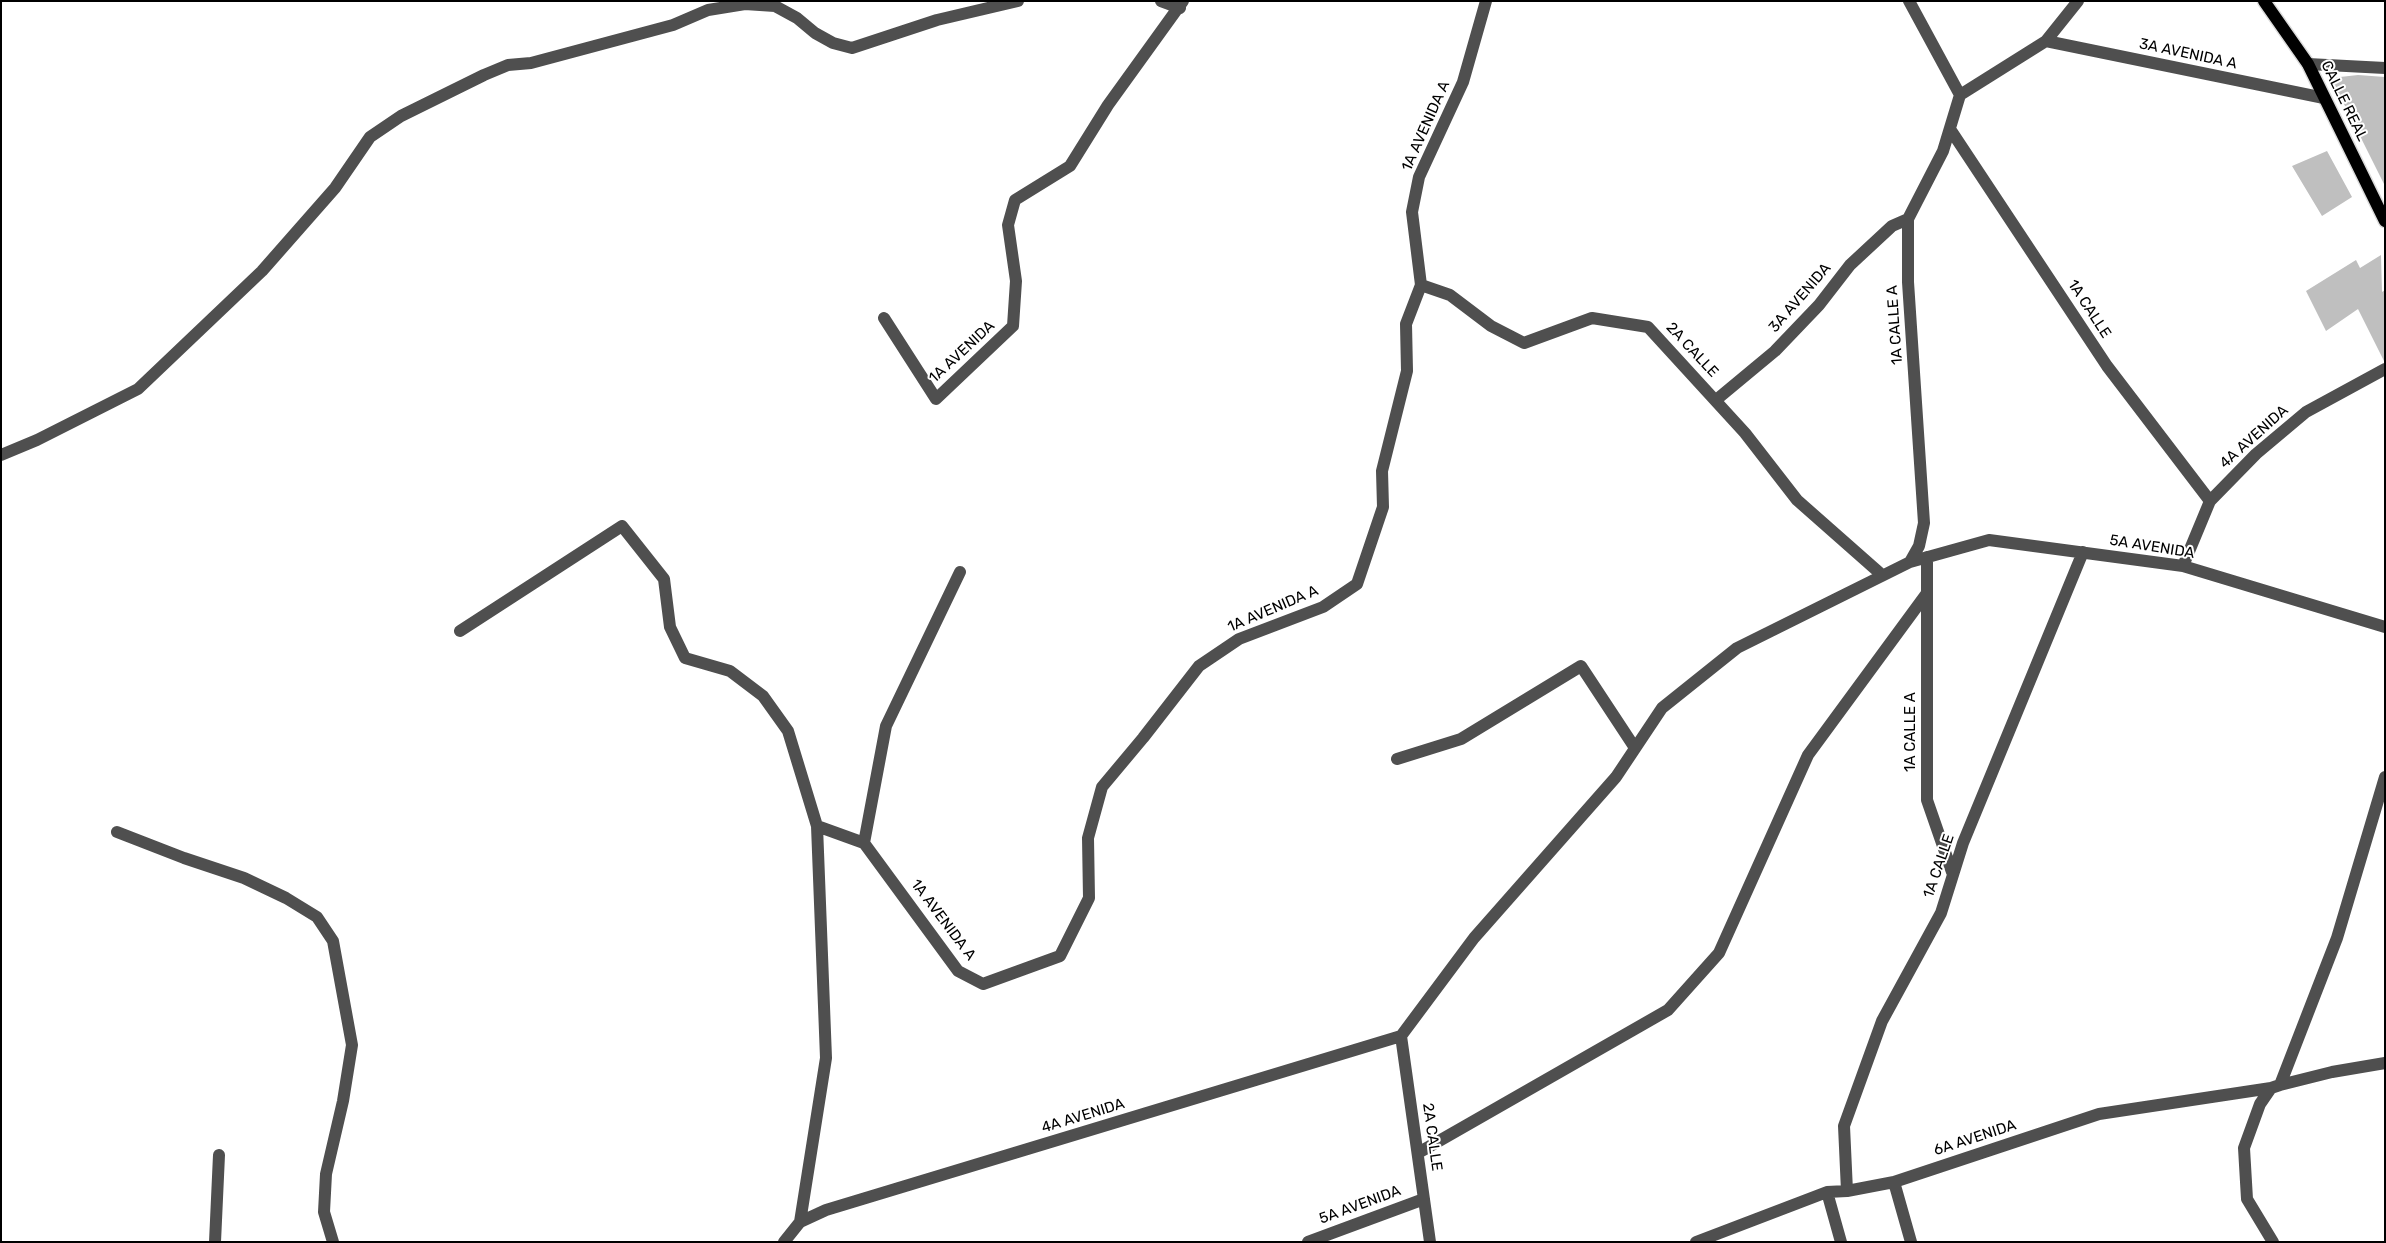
<!DOCTYPE html>
<html>
<head>
<meta charset="utf-8">
<style>
	body { margin:0 }
	#map { position:relative; width:2386px; height:1243px; overflow:hidden; background:#fff; font-family:Rubik,sans-serif }
	canvas { display:block }
	.frame { position:absolute; inset:0; border:2px solid #000; pointer-events:none }
</style>
</head>
<body>
<div id="map">
<canvas width="2386" height="1243"></canvas>
<div class="frame"></div>
</div>
<script>
const ctx = document.querySelector('canvas').getContext('2d');
ctx.lineJoin = 'round';
function fill(path, color) { ctx.fillStyle = color; ctx.fill(path, 'evenodd'); }
const toPath = rows => new Path2D(rows.map(r => 'M' + r).join(''));
function trace(path, color, width, dash) { ctx.strokeStyle = color; ctx.lineWidth = width; ctx.lineCap = dash ? 'butt' : 'round'; ctx.setLineDash(dash || []); ctx.stroke(path); }
function label(font, color, halo, rows, align = 'center') {
  ctx.font = font + ' Rubik,sans-serif'; ctx.lineWidth = 4; ctx.setLineDash([]); ctx.textBaseline = 'middle'; ctx.strokeStyle = halo; ctx.fillStyle = color; for (const [text, x, y, turn = 0] of rows) {
    ctx.save(); ctx.translate(x, y); ctx.rotate((+turn || 0) * Math.PI / 180); ctx.textAlign = isNaN(turn) ? turn : align; if (halo) ctx.strokeText(text, 0, 0); ctx.fillText(text, 0, 0); ctx.restore();
  }
}
fill(toPath([
	[2358,75,2385,77,2385,186,2331,78],
	[2327,151,2352,197,2322,216,2292,166],
	[2381,255,2382,292,2385,290,2384,361,2358,309,2326,331,2306,291,2356,260,2360,268]
]), '#bfbfbf');
const major = toPath([
	[2264,1,2308,64,2385,221]
]);
trace(major, '#dbdbdb', 15);
trace(toPath([
	[1161,1,1180,8],
	[1909,1,1960,95],
	[2046,41,2324,98],
	[2308,64,2385,68],
	[1960,95,2046,41,2078,1],
	[1950,129,2107,366,2210,501],
	[1421,285,1450,295,1491,326,1524,343,1592,318,1648,327,1745,433,1797,500,1882,575],
	[884,318,936,399,1013,326,1016,281,1008,225,1015,200,1070,166,1108,105,1183,1],
	[1716,400,1775,351,1819,305,1850,265,1892,226,1908,219],
	[1,455,37,440,138,389,262,271,335,188,370,137,401,116,484,75,508,65,531,63,673,25,708,10,745,4,775,6,797,18,815,33,833,43,852,48,937,20,1018,1],
	[1927,557,1927,800,1952,872],
	[1910,562,1919,546,1924,523,1908,282,1908,219,1943,151,1960,95],
	[2183,566,2210,501,2256,454,2306,412,2385,369],
	[460,631,622,526,664,579,670,627,685,658,730,671,763,696,788,731,817,826],
	[1397,759,1461,739,1581,666,1635,748],
	[117,832,184,858,244,878,286,898,317,917,333,941,352,1045,343,1101,326,1174,324,1212,333,1242],
	[864,843,958,971,983,984,1060,956,1089,898,1088,838,1102,787,1143,738,1199,666,1239,639,1323,607,1357,584,1383,507,1382,471,1407,371,1406,324,1421,285,1412,212,1419,177,1463,82,1486,1],
	[864,843,886,726,960,572],
	[1401,1036,1474,938,1616,777,1662,708,1737,648,1910,562,1989,540,2183,566,2385,627],
	[1401,1036,1430,1242],
	[2280,1085,2332,1072,2385,1063],
	[1418,1153,1668,1010,1719,953,1808,755,1927,593],
	[1894,1182,1911,1242],
	[1847,1191,1844,1126,1882,1021,1941,913,1963,843,2083,552],
	[1827,1192,1841,1242],
	[800,1222,826,1058,817,826,864,843],
	[215,1242,219,1155],
	[784,1242,800,1222,826,1210,1401,1036],
	[1308,1242,1424,1199],
	[1696,1242,1827,1192,1847,1191,1894,1182,2099,1114,2271,1088],
	[2273,1242,2247,1199,2244,1148,2260,1104,2271,1088,2280,1085,2337,938,2385,777]
]), '#4f4f4f', 12);
trace(major, '#000', 12);
label('15px', '#000', '#fff', [
	["3A AVENIDA A",2188,54,12],
	["CALLE REAL",2344,101,64],
	["1A AVENIDA A",1426,126,-66],
	["3A AVENIDA",1800,298,-49],
	["1A CALLE",2089,309,57],
	["1A CALLE A",1895,325,-94],
	["2A CALLE",1692,350,47],
	["1A AVENIDA",962,352,-43],
	["4A AVENIDA",2254,437,-42],
	["5A AVENIDA",2152,547,9],
	["1A AVENIDA A",1273,609,-23],
	["1A CALLE A",1911,732,-90],
	["1A CALLE",1939,866,-71],
	["1A AVENIDA A",943,920,53],
	["4A AVENIDA",1083,1116,-17],
	["2A CALLE",1432,1137,82],
	["6A AVENIDA",1975,1138,-18],
	["5A AVENIDA",1360,1205,-20]
]);
</script>
</body>
</html>
